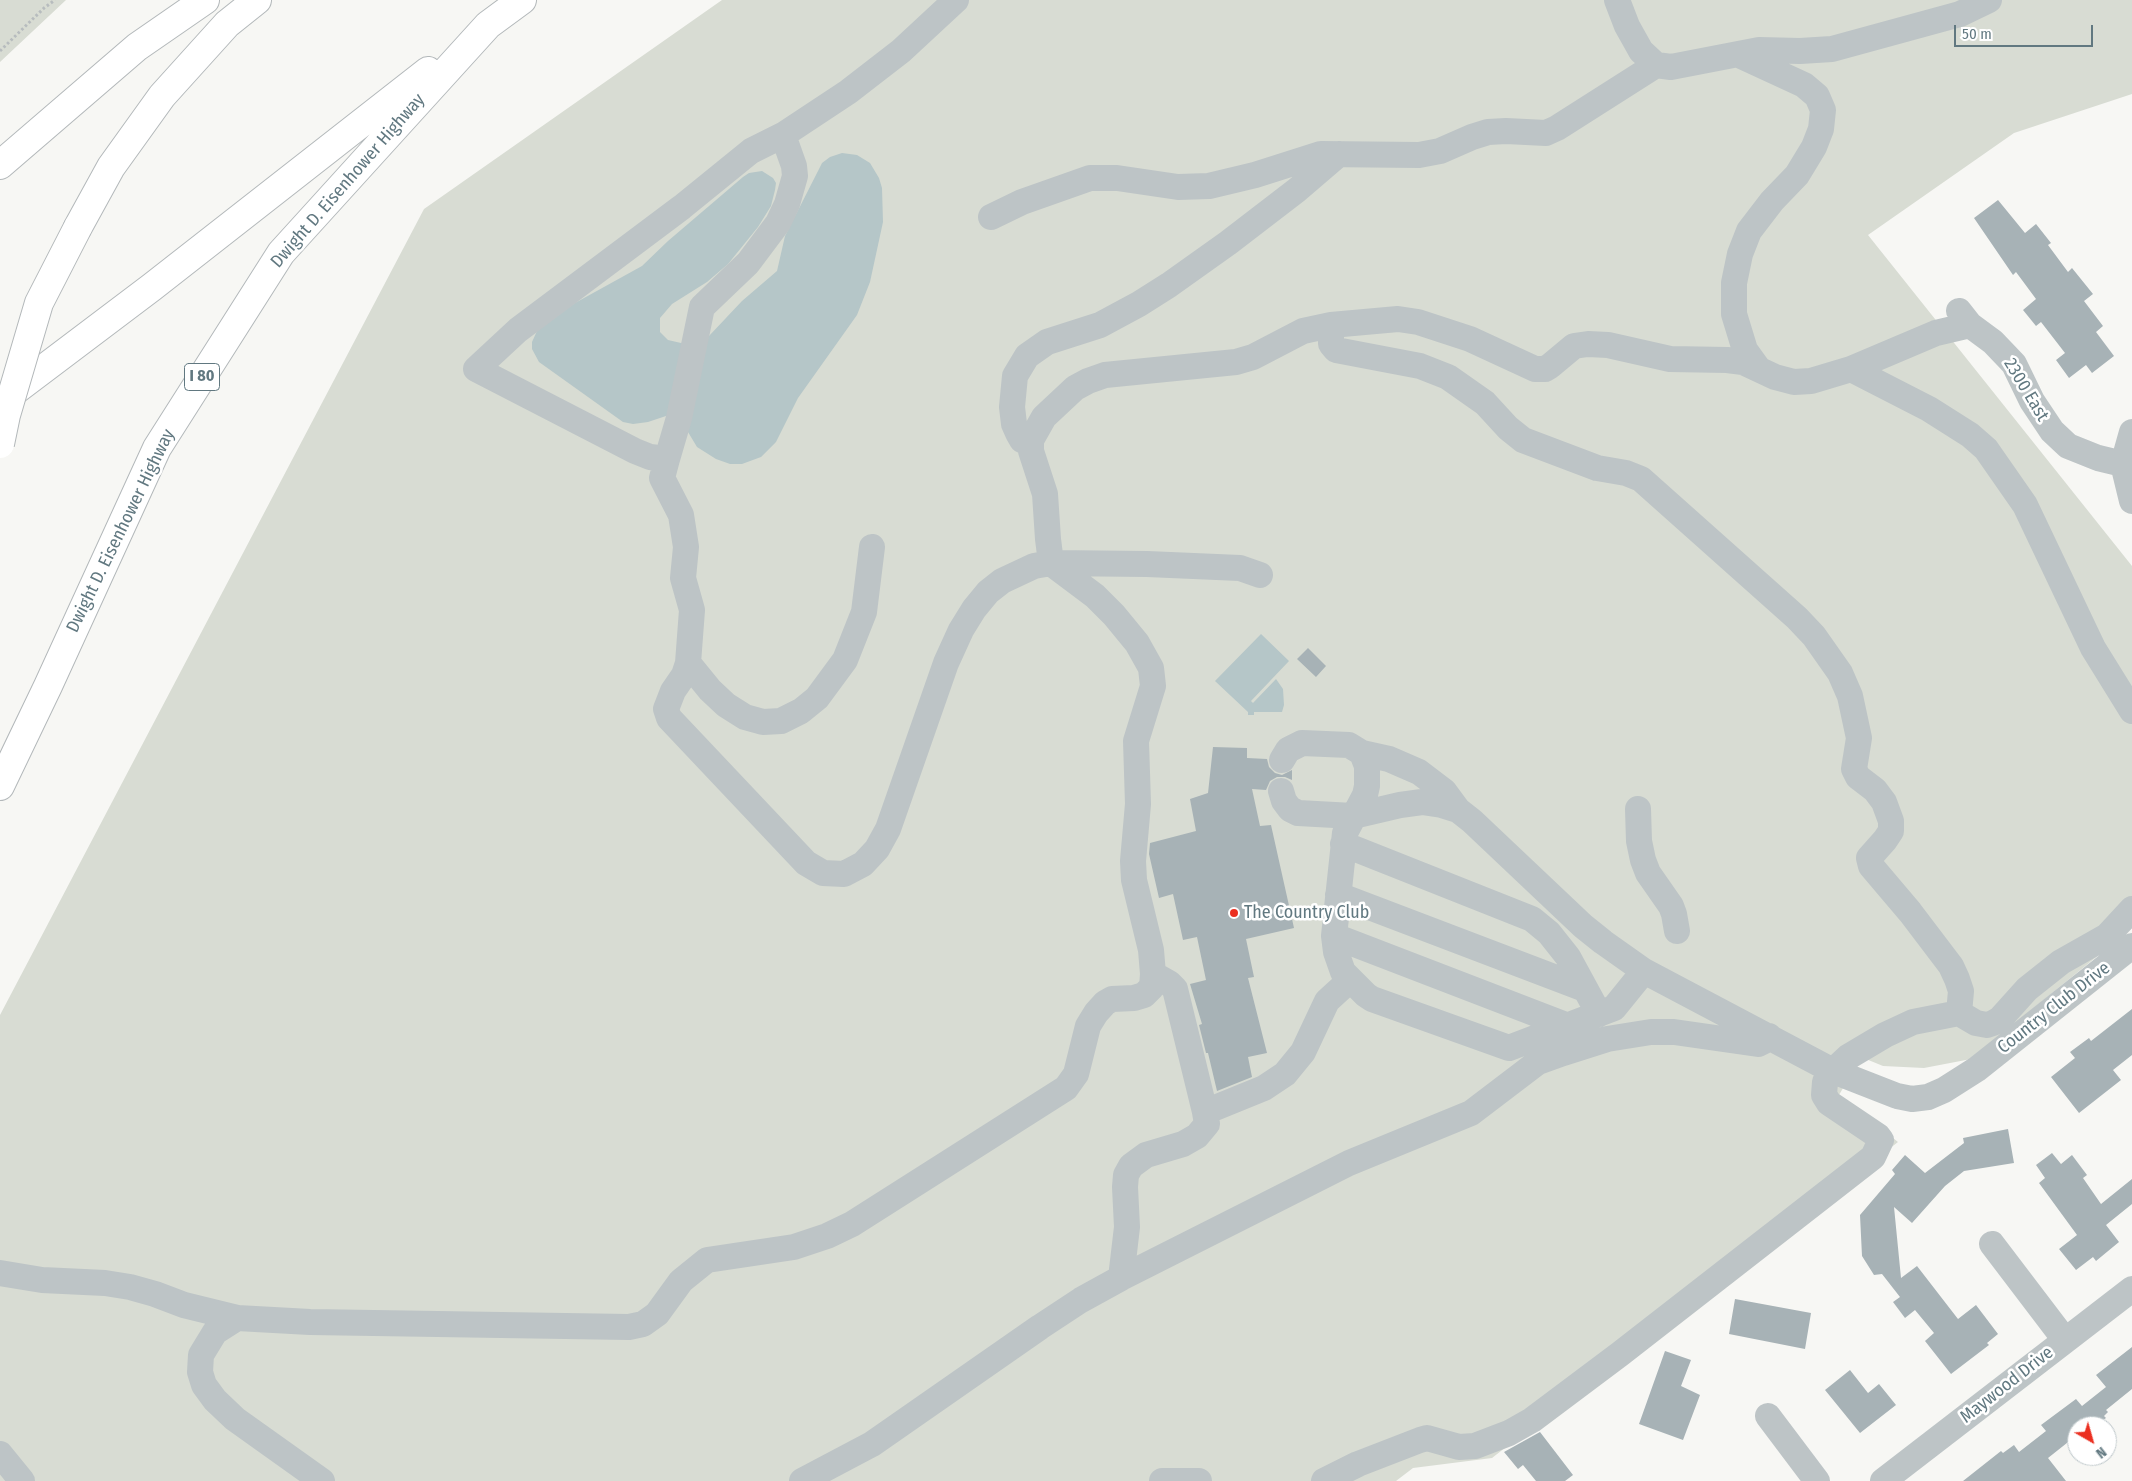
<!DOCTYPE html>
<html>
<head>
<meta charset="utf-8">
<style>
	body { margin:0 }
	#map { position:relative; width:2132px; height:1481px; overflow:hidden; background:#f7f7f4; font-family:"Fira Sans Condensed",sans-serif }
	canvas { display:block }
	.north { position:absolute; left:2067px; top:1416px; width:50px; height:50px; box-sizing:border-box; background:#fff; border:1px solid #c0c9cc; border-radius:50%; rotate:142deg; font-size:14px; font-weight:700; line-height:20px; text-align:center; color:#617880 }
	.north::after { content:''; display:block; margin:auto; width:18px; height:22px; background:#eb2f20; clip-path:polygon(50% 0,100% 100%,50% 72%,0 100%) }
	.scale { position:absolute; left:1954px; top:25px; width:139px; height:22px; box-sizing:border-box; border:2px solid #617880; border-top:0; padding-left:6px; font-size:15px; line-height:18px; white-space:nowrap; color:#617880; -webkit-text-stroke:4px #fff; paint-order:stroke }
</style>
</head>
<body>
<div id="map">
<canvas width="2132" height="1481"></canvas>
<div class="north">N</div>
<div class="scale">50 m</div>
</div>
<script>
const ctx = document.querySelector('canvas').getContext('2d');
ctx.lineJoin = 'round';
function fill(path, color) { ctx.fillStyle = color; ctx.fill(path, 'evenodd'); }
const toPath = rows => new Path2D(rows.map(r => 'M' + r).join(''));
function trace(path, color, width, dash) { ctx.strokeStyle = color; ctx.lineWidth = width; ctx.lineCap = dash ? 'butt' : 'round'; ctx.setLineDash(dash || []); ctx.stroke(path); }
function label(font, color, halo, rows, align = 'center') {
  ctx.font = font + ' "Fira Sans Condensed",sans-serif'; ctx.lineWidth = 5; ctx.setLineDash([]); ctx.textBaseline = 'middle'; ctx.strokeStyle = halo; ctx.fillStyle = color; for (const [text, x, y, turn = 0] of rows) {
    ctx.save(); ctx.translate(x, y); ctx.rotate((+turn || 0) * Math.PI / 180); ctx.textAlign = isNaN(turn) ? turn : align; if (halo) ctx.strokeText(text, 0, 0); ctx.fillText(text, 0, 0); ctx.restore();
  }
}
fill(toPath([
	[0,0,66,0,0,62],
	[722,0,2132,0,2132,94,2014,133,1868,235,2132,566,2132,928,1971,1059,1924,1068,1883,1066,1861,1057,1839,1095,1898,1142,1492,1458,1413,1468,1396,1481,0,1481,0,1015,424,209]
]), '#d8dcd3');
fill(toPath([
	[842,153,857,155,870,163,879,178,882,188,883,222,870,282,857,315,798,398,776,442,761,457,742,464,730,464,716,459,697,447,685,427,672,414,648,422,633,424,623,422,539,362,532,349,532,342,537,331,575,303,642,266,668,241,743,177,749,173,762,171,773,178,776,183,775,190,771,206,758,227,728,264,707,282,672,304,660,318,660,332,668,340,681,343,709,336,742,301,777,271,785,236,818,171,822,163,830,157],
	[1261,634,1289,661,1251,701,1253,703,1276,679,1283,689,1284,705,1282,712,1254,712,1254,715,1248,715,1248,712,1215,681]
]), '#b5c6c8');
fill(toPath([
	[1998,200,2025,233,2036,224,2051,243,2048,245,2068,272,2072,268,2093,294,2084,301,2103,326,2096,332,2114,356,2092,373,2086,365,2069,378,2056,360,2065,353,2041,322,2036,326,2023,310,2036,299,2016,272,2013,275,1974,218],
	[1308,648,1326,666,1316,677,1297,659],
	[1213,747,1247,748,1247,758,1267,759,1269,767,1275,773,1282,775,1292,770,1292,780,1285,777,1277,777,1270,781,1266,790,1252,789,1260,826,1271,825,1294,928,1246,939,1254,977,1248,978,1267,1053,1248,1057,1252,1077,1217,1091,1208,1053,1206,1053,1199,1025,1202,1024,1190,984,1206,980,1197,937,1183,940,1173,894,1159,898,1149,854,1150,843,1196,831,1190,799,1208,793],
	[2132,1009,2132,1055,2113,1070,2121,1080,2079,1113,2051,1077,2075,1058,2070,1052,2089,1038,2091,1041],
	[2008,1129,2014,1163,1964,1171,1945,1186,1912,1223,1894,1207,1901,1278,1917,1266,1958,1319,1976,1305,1998,1334,1987,1343,1989,1345,1951,1374,1925,1341,1934,1333,1915,1310,1905,1318,1893,1302,1900,1297,1882,1274,1874,1275,1862,1256,1860,1215,1895,1174,1892,1170,1905,1155,1925,1173,1964,1143,1963,1138],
	[2052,1153,2061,1164,2072,1155,2087,1175,2083,1178,2101,1204,2132,1179,2132,1204,2106,1225,2119,1242,2096,1261,2093,1257,2076,1270,2059,1249,2077,1235,2039,1183,2045,1178,2036,1165],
	[1735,1299,1811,1313,1805,1349,1729,1334],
	[2132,1347,2132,1389,2106,1410,2108,1412,2104,1416,2106,1418,2095,1426,2077,1426,2077,1435,2048,1458,2066,1481,1963,1481,2001,1451,2003,1453,2014,1445,2019,1452,2046,1431,2041,1425,2076,1399,2082,1406,2106,1387,2096,1375],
	[1665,1351,1691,1360,1681,1386,1700,1395,1683,1440,1639,1424],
	[1850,1370,1868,1393,1879,1384,1896,1405,1860,1433,1825,1390],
	[1540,1432,1573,1475,1565,1481,1536,1481,1523,1465,1518,1469,1504,1452]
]), '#a7b2b6');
const highway = toPath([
	[0,165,137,47,205,0],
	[78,227,111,167,162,96,227,24,257,0],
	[1,401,152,287,428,71],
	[0,786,48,686,157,448,281,253,488,25,522,0]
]);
trace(highway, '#b3b8ba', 30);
trace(toPath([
	[0,51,44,8,55,0]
]), '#b7bcbe', 3, [2.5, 2.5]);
trace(toPath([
	[1617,0,1627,26,1641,51,1656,65],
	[1739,55,1804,85,1817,96,1823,110,1821,129,1814,147,1797,175,1772,201,1749,231,1740,254,1734,283,1734,314,1745,350,1758,368],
	[783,135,751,151,682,207,518,330,476,369,635,451,650,457,667,459,662,478,681,515,686,547,683,578,692,610,688,663,684,675,673,691,666,709,669,718,806,863,823,873,844,874,863,864,877,849,888,829,946,663,961,630,974,609,988,592,1002,581,1034,566,1051,563,1147,564,1240,568,1260,575],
	[991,217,1022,202,1090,178,1117,178,1178,187,1209,186,1255,175,1321,154,1419,155,1440,151,1472,137,1488,132,1506,131,1546,133,1557,128,1656,65,1671,67,1759,50,1800,51,1832,49,1960,14,1989,0],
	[1959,311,1970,325,1993,342,2014,364,2032,401,2052,431,2068,446,2098,458,2123,464],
	[1331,325,1331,344,1336,350,1420,366,1448,377,1485,403,1508,428,1523,440,1597,468,1626,473,1641,479,1797,618,1814,636,1840,673,1850,696,1859,738,1854,769,1858,777,1875,790,1884,802,1891,821,1891,831,1885,840,1869,858,1871,866,1910,912,1951,966,1957,979,1961,991,1959,1013],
	[1851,369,1929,409,1970,435,1986,449,2025,505,2093,648,2132,711],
	[2132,432,2123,464,2132,501],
	[1031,440,1022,440,1018,433,1014,424,1012,407,1015,376,1027,356,1047,342,1100,325,1139,304,1169,285,1228,243,1297,190,1339,154],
	[667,459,679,418,702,307,748,263,778,223,787,204,795,176,794,166,783,135,848,92,901,51,956,0],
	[688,663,710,690,726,705,745,717,763,722,781,721,801,711,817,698,845,660,864,612,872,547],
	[1362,753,1367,766,1367,786,1365,795,1345,833,1334,936,1336,952,1343,972,1366,995,1372,999,1509,1048,1614,1008,1644,971],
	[1282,760,1288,750,1302,743,1349,745,1362,753,1389,759,1419,772,1444,791,1458,810],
	[1281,791,1284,801,1290,809,1298,813,1353,816,1400,805,1422,802,1442,805,1458,810,1472,821,1583,926,1603,942,1644,971,1833,1071,1897,1096,1912,1099,1928,1097,1944,1090,1977,1069,2132,946],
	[1638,809,1639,841,1643,860,1648,873,1671,906,1674,914,1677,931],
	[1343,844,1532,919,1549,933,1568,957,1599,1014],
	[1338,895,1585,989],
	[1334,936,1568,1026],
	[1153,974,1169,983,1175,989,1205,1112,1264,1088,1285,1074,1303,1052,1327,1001,1350,980],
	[1992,1244,2065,1340],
	[0,1273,42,1280,105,1283,130,1287,155,1294,184,1305,237,1318,310,1322,629,1327,643,1324,657,1314,681,1281,707,1260,794,1247,827,1236,852,1224,1066,1088,1076,1074,1088,1026,1096,1013,1105,1003,1112,999,1134,998,1144,995,1152,987,1153,974,1151,950,1134,880,1133,861,1138,804,1136,741,1153,686,1151,668,1137,643,1114,615,1095,596,1051,563,1048,539,1045,494,1031,451,1031,440,1044,417,1075,388,1088,381,1105,375,1236,362,1253,357,1303,331,1331,325,1398,319,1418,322,1470,339,1535,369,1545,369,1550,366,1574,346,1588,344,1608,345,1670,359,1727,360,1743,362,1775,377,1794,382,1811,381,1851,369,1936,333,1970,325],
	[1121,1278,1349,1163,1471,1113,1538,1062,1563,1053,1607,1039,1651,1032,1674,1032,1758,1044,1764,1041,1769,1036],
	[237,1318,215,1332,201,1355,200,1372,204,1385,215,1400,235,1419,322,1481],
	[1768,1416,1817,1481],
	[0,1454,22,1481],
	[802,1481,872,1444,1040,1327,1081,1300,1121,1278,1127,1227,1125,1187,1126,1175,1131,1166,1146,1155,1183,1144,1197,1136,1207,1124,1205,1112],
	[1162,1481,1199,1481],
	[1324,1481,1358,1464,1420,1440,1427,1438,1459,1447,1475,1446,1509,1433,1532,1420,1620,1354,1873,1157,1881,1140,1878,1136,1829,1103,1824,1095,1825,1082,1833,1071,1848,1057,1885,1035,1913,1022,1959,1013,1976,1023,1987,1025,1993,1023,2000,1019,2027,989,2061,962,2107,936,2132,909],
	[1883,1481,2132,1289]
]), '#bdc4c6', 26);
trace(highway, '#fff', 28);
const highwayBridge = toPath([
	[0,444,6,415,39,303,78,227]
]);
trace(highwayBridge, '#b3b8ba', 30, []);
trace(highwayBridge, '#fff', 28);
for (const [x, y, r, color] of [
	[1234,913,5,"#eb2f20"]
]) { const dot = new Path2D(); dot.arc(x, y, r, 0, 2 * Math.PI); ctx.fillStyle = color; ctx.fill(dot); trace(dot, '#fff', 2); }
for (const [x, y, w] of [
	[202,377,35]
]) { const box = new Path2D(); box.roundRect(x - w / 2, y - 13.5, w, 27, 4); ctx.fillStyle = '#fff'; ctx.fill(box); trace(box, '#617880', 1); }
label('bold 16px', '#617880', null, [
	["I 80",202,377]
]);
label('18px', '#617880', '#fff', [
	["Dwight D. Eisenhower Highway",348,181,-49],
	["2300 East",2026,390,59],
	["Dwight D. Eisenhower Highway",121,531,-64],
	["Country Club Drive",2054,1008,-38],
	["Maywood Drive",2007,1385,-38]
]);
label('18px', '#617880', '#fff', [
	["The Country Club",1244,913]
], 'left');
</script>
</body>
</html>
